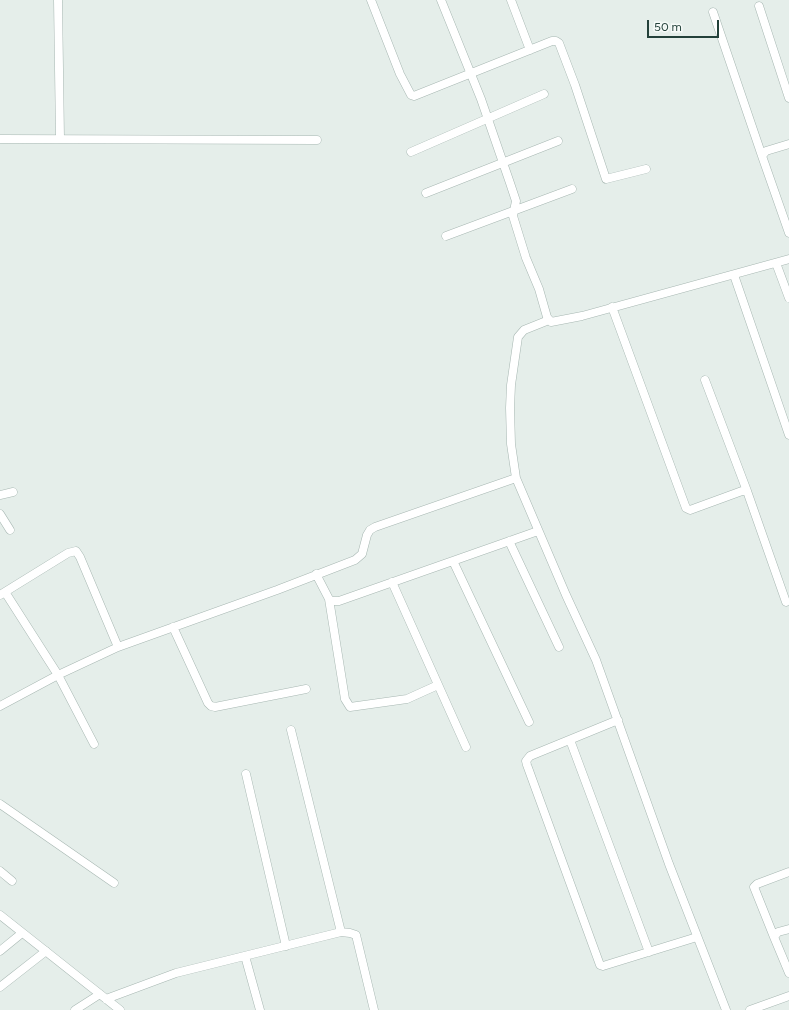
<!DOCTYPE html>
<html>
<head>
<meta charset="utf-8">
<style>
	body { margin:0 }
	#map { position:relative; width:789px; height:1010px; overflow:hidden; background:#e5eeea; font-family:Figtree,sans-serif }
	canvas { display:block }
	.scale { position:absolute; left:647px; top:20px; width:72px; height:18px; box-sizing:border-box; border:2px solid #23413a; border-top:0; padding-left:5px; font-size:12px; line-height:14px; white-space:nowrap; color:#23413a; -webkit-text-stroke:3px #f6faf8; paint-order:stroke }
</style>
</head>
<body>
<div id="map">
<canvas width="789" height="1010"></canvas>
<div class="scale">50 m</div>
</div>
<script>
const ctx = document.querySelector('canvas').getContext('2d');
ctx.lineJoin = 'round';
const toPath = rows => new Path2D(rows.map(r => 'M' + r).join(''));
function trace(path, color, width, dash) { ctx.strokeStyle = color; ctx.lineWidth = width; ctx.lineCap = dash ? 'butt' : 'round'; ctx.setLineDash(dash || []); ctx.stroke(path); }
const minor = toPath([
	[58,0,60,138],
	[371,0,400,74,411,95,414,96,552,41,556,41,559,43,575,85,606,179,646,169],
	[441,0,481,99,510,183,516,201,513,216,526,258,539,289,547,317,551,322,582,316,789,259],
	[511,0,530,50],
	[759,6,789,98],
	[713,12,762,156],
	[0,139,317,140],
	[789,144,766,151,762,156,789,233],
	[411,152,544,94],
	[426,193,558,141],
	[446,236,572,189],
	[776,263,789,298],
	[734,275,789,435],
	[612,307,686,508,690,510,742,491,747,491,786,602],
	[549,320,524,330,518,337,511,385,510,408,511,444,516,478,566,595,596,660,669,864,726,1010],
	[705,380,747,491],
	[0,495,13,492],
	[0,514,10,530],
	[509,541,559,647],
	[453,561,529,722],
	[316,574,329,599,332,601,339,601,538,531],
	[392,582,466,747],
	[5,592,58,675,94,744],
	[0,595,68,553,76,551,80,557,118,647],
	[329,599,345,699,350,707,407,699,438,685],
	[173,627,208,703,211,706,215,707,306,689],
	[0,706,58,675,118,647,277,590,355,560,362,554,367,535,370,530,375,527,516,478],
	[618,720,530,756,526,761,527,765,600,965,603,966,697,937],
	[291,730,341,932],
	[570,740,649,952],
	[246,774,286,946],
	[0,804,114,883],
	[0,871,12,881],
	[0,915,120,1010],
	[789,929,778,932,774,937,789,973],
	[774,937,754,887,757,884,789,872],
	[0,951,22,933],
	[245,956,260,1010],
	[0,987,46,951],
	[106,999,176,973,341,932,350,933,356,935,374,1010],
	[75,1010,100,994],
	[750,1010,789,996]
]);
trace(minor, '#a7b7b2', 9);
trace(minor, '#fff', 8);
</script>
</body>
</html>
